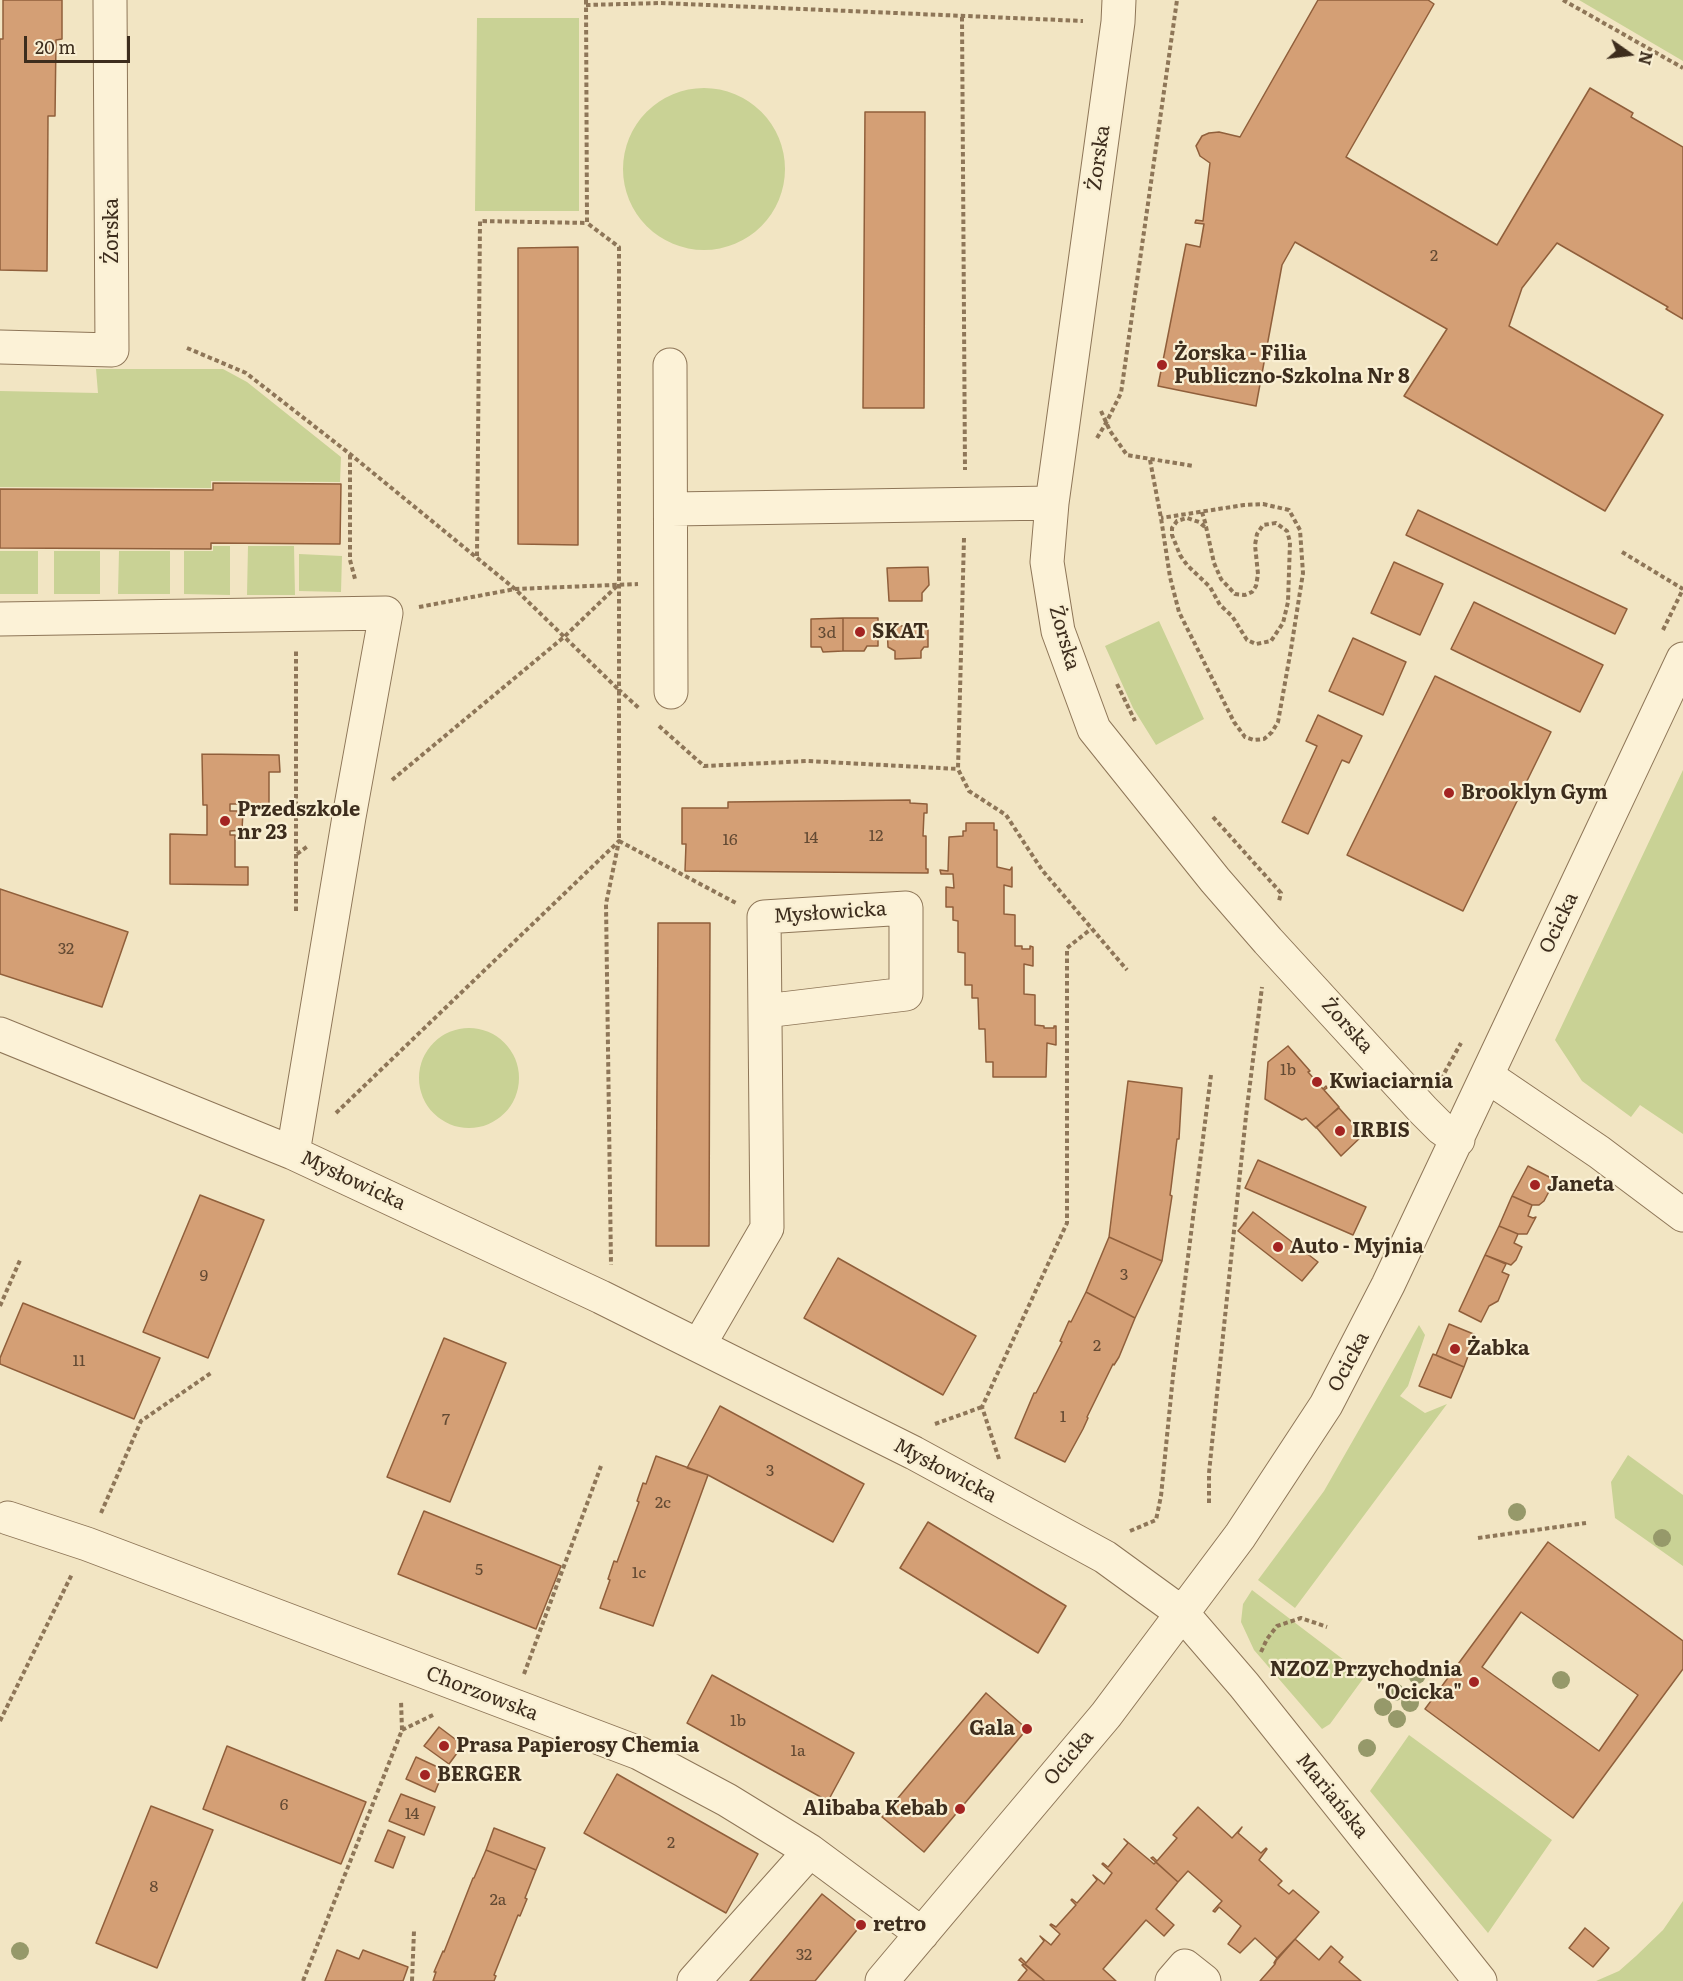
<!DOCTYPE html>
<html>
<head>
<meta charset="utf-8">
<style>
	body { margin:0 }
	#map { position:relative; width:1683px; height:1981px; overflow:hidden; background:#f2e5c3; font-family:Literata,serif }
	canvas { display:block }
	.north { position:absolute; left:1599px; top:24px; width:60px; height:60px; -webkit-text-stroke:4px #f9efd3; paint-order:stroke; rotate:104deg; font-size:16px; font-weight:700; line-height:24px; text-align:center; color:#3d2d1d }
	.north::after { content:''; display:block; margin:auto; width:21px; height:27px; background:#3d2d1d; clip-path:polygon(50% 0,100% 100%,50% 72%,0 100%) }
	.scale { position:absolute; left:24px; top:36px; width:106px; height:27px; box-sizing:border-box; border:3px solid #3d2d1d; border-top:0; padding-left:8px; font-size:18px; line-height:21px; white-space:nowrap; color:#3d2d1d; -webkit-text-stroke:4px #f9efd3; paint-order:stroke }
</style>
</head>
<body>
<div id="map">
<canvas width="1683" height="1981"></canvas>
<div class="north">N</div>
<div class="scale">20 m</div>
</div>
<script>
const ctx = document.querySelector('canvas').getContext('2d');
ctx.lineJoin = 'round';
function fill(path, color) { ctx.fillStyle = color; ctx.fill(path, 'evenodd'); }
const toPath = rows => new Path2D(rows.map(r => 'M' + r).join(''));
function trace(path, color, width, dash) { ctx.strokeStyle = color; ctx.lineWidth = width; ctx.lineCap = dash ? 'butt' : 'round'; ctx.setLineDash(dash || []); ctx.stroke(path); }
function label(font, color, halo, rows, align = 'center') {
  ctx.font = font + ' Literata,serif'; ctx.lineWidth = 4.5; ctx.setLineDash([]); ctx.textBaseline = 'middle'; ctx.strokeStyle = halo; ctx.fillStyle = color; for (const [text, x, y, turn = 0] of rows) {
    ctx.save(); ctx.translate(x, y); ctx.rotate((+turn || 0) * Math.PI / 180); ctx.textAlign = isNaN(turn) ? turn : align; if (halo) ctx.strokeText(text, 0, 0); ctx.fillText(text, 0, 0); ctx.restore();
  }
}
fill(toPath([
	[1579,0,1683,0,1683,61],
	[477,18,579,18,579,211,475,211],
	'623 169a81 81 0 1 1 162 0a81 81 0 1 1-162 0Z',
	[96,369,223,369,247,382,341,457,340,482,211,481,211,488,0,487,0,391,98,393],
	[213,546,230,546,230,595,184,594,184,551,213,551],
	[248,546,294,546,295,595,247,595],
	[0,551,38,551,38,594,0,594],
	[54,551,100,551,100,594,54,594],
	[119,551,170,551,170,594,118,594],
	[299,554,342,556,341,592,299,591],
	[1159,621,1204,719,1156,745,1133,708,1105,646],
	[1683,770,1683,1134,1640,1105,1631,1117,1582,1081,1555,1040],
	'419 1078a50 50 0 1 1 100 0a50 50 0 1 1-100 0Z',
	[1419,1325,1425,1335,1408,1386,1400,1396,1425,1413,1447,1404,1295,1608,1258,1580,1324,1491],
	[1628,1455,1683,1495,1683,1566,1615,1518,1611,1482],
	[1252,1590,1365,1676,1330,1724,1322,1729,1254,1650,1241,1622,1243,1604],
	[1409,1735,1552,1840,1488,1933,1370,1791],
	[1683,1901,1683,1981,1596,1981,1619,1971,1636,1956,1663,1930]
]), '#c9d295');
const building = toPath([
	[3,0,62,0,62,39,56,40,55,116,48,116,47,271,0,270,0,39,3,39,3,0],
	[1318,0,1428,0,1434,4,1346,157,1497,245,1590,88,1633,113,1631,117,1683,147,1683,319,1666,309,1668,307,1557,243,1522,288,1509,326,1663,415,1605,511,1404,396,1447,329,1295,242,1282,265,1256,406,1158,386,1186,244,1200,247,1204,224,1195,223,1196,220,1203,221,1210,163,1200,156,1196,146,1202,136,1209,133,1219,132,1240,137,1318,0],
	[865,112,925,112,924,408,863,408,865,112],
	[578,247,578,545,518,544,518,248,578,247],
	[213,483,341,484,340,544,211,543,211,549,0,548,0,489,213,490,213,483],
	[1418,510,1627,609,1615,634,1406,535,1418,510],
	[1394,562,1443,584,1420,635,1371,613,1394,562],
	[928,567,929,585,922,593,922,601,889,601,887,568,928,567],
	[1474,602,1603,665,1580,712,1451,649,1474,602],
	[843,618,878,618,878,646,867,646,864,651,843,651,843,618],
	[843,618,843,651,823,652,821,647,811,647,811,619,843,618],
	[887,626,928,626,928,647,924,647,921,651,921,658,895,659,895,651,888,647,887,626],
	[1353,638,1406,662,1383,715,1329,691,1353,638],
	[1435,676,1551,732,1463,911,1347,855,1435,676],
	[1318,715,1362,736,1349,763,1342,760,1308,834,1282,822,1317,746,1306,741,1318,715],
	[202,754,279,755,280,772,269,772,269,804,230,804,230,811,243,811,242,830,230,831,230,835,235,835,235,867,248,867,248,885,170,884,170,834,207,835,207,805,203,805,202,754],
	[910,800,910,803,927,804,927,813,924,813,923,836,926,836,926,869,928,869,928,873,685,871,686,844,682,844,682,808,728,808,728,802,910,800],
	[966,823,994,823,994,830,997,830,997,867,1010,870,1012,867,1012,887,1004,885,1004,914,1015,915,1015,946,1022,946,1022,949,1030,949,1030,946,1033,947,1033,966,1024,964,1024,994,1035,995,1035,1025,1044,1026,1044,1028,1054,1028,1054,1026,1056,1026,1056,1045,1047,1043,1046,1077,993,1077,993,1062,986,1062,985,1029,979,1029,978,998,972,998,972,985,965,985,965,953,958,952,958,921,953,920,953,907,946,907,946,887,954,888,953,874,941,874,940,870,948,871,949,837,963,836,963,831,966,831,966,823],
	[0,889,128,932,102,1007,0,974,0,889],
	[658,923,710,923,709,1246,656,1246,658,923],
	[1288,1046,1310,1071,1308,1072,1317,1082,1323,1089,1326,1086,1327,1088,1324,1090,1339,1107,1316,1128,1306,1118,1302,1120,1265,1099,1268,1062,1288,1046],
	[1128,1081,1182,1088,1179,1139,1177,1139,1171,1188,1170,1195,1172,1196,1162,1261,1109,1237,1128,1081],
	[1339,1108,1363,1135,1341,1156,1316,1127,1339,1108],
	[1258,1160,1366,1207,1353,1235,1245,1188,1258,1160],
	[1528,1166,1555,1180,1544,1201,1539,1205,1532,1205,1512,1196,1528,1166],
	[200,1195,264,1220,208,1358,143,1332,200,1195],
	[1512,1196,1532,1205,1528,1216,1533,1218,1536,1217,1527,1234,1518,1234,1499,1226,1512,1196],
	[1253,1212,1318,1262,1302,1281,1238,1231,1253,1212],
	[1499,1226,1518,1234,1514,1243,1522,1247,1516,1260,1511,1265,1485,1255,1499,1226],
	[1109,1237,1162,1261,1135,1318,1086,1292,1109,1237],
	[1485,1255,1506,1264,1502,1272,1509,1275,1498,1301,1489,1306,1481,1322,1459,1311,1485,1255],
	[838,1258,976,1336,943,1395,804,1318,838,1258],
	[1086,1292,1135,1318,1119,1357,1114,1365,1113,1364,1087,1417,1088,1418,1083,1429,1065,1462,1015,1438,1034,1393,1036,1393,1062,1342,1060,1341,1069,1321,1071,1322,1086,1292],
	[23,1303,160,1358,134,1419,0,1364,0,1358,23,1303],
	[1449,1324,1476,1335,1464,1367,1436,1355,1449,1324],
	[444,1338,506,1363,450,1502,387,1477,444,1338],
	[1433,1354,1464,1367,1451,1398,1419,1386,1433,1354],
	[720,1406,864,1484,833,1542,708,1475,687,1468,720,1406],
	[656,1456,708,1475,653,1626,600,1608,610,1580,608,1579,614,1561,617,1562,639,1502,637,1501,643,1483,646,1484,656,1456],
	[424,1511,561,1566,536,1629,398,1574,424,1511],
	[928,1522,1066,1606,1038,1653,900,1568,928,1522],
	[1548,1542,1683,1641,1683,1669,1573,1818,1425,1709,1548,1542],
	[1521,1612,1638,1695,1599,1751,1482,1667,1521,1612],
	[712,1675,854,1753,828,1801,687,1723,712,1675],
	[986,1693,1027,1729,924,1852,882,1817,986,1693],
	[439,1727,463,1745,449,1764,424,1746,439,1727],
	[227,1746,366,1802,341,1864,203,1809,227,1746],
	[416,1757,444,1770,435,1792,406,1779,416,1757],
	[617,1774,758,1854,726,1913,584,1833,617,1774],
	[401,1794,435,1807,424,1835,389,1821,401,1794],
	[151,1806,213,1830,157,1968,96,1943,151,1806],
	[1198,1807,1232,1838,1242,1827,1238,1833,1261,1853,1266,1848,1267,1849,1259,1860,1282,1881,1278,1885,1289,1894,1293,1890,1319,1912,1274,1963,1277,1958,1255,1938,1240,1953,1228,1944,1241,1926,1219,1907,1215,1912,1213,1911,1222,1901,1188,1871,1178,1882,1151,1858,1153,1857,1157,1861,1177,1838,1173,1835,1198,1807],
	[494,1828,545,1848,536,1870,486,1850,494,1828],
	[388,1830,405,1837,393,1868,375,1861,388,1830],
	[1124,1839,1154,1864,1156,1862,1178,1882,1156,1909,1174,1925,1164,1936,1146,1920,1103,1969,1116,1981,1045,1981,1019,1960,1021,1958,1026,1963,1044,1941,1040,1936,1051,1945,1060,1934,1050,1925,1051,1924,1056,1927,1076,1905,1071,1900,1072,1899,1077,1903,1097,1880,1093,1875,1104,1884,1112,1873,1102,1864,1103,1863,1108,1867,1128,1843,1124,1839],
	[486,1850,536,1870,525,1898,527,1899,520,1916,518,1915,494,1975,496,1976,494,1981,433,1981,436,1972,434,1972,443,1951,444,1952,473,1878,474,1878,486,1850],
	[822,1894,861,1925,815,1981,750,1981,822,1894],
	[1585,1928,1609,1948,1593,1967,1569,1948,1585,1928],
	[1295,1939,1319,1960,1331,1946,1343,1957,1339,1962,1361,1981,1260,1981,1275,1964,1277,1958,1295,1939],
	[337,1950,359,1959,363,1950,408,1967,403,1981,325,1981,337,1950],
	[1025,1964,1045,1981,1018,1981,1027,1970,1022,1965,1025,1964]
]);
fill(building, '#d49f75');
trace(building, '#905f3b', 1.5);
const street = toPath([
	[1119,0,1118,22,1052,503,1047,562,1058,631,1094,729,1215,880,1268,941,1423,1110,1441,1128,1458,1140],
	[0,347,112,350,110,0],
	[670,365,671,692],
	[672,509,1052,503],
	[0,619,386,613,349,817,293,1153],
	[0,1034,293,1153,601,1297,914,1453,1105,1557,1182,1613,1244,1685,1480,1981],
	[1487,1076,1599,1152,1683,1215],
	[699,1345,767,1228,764,917,906,908,906,994,765,1011],
	[8,1518,87,1544,639,1753,727,1800,810,1851,922,1934],
	[694,1981,810,1851],
	[882,1981,1106,1715,1240,1536,1326,1405,1388,1285,1683,659],
	[1172,1981,1185,1966,1204,1981]
]);
trace(street, '#8e7658', 35);
trace(toPath([
	[586,0,587,223,619,247,619,690,640,709],
	[1563,0,1683,68],
	[586,5,661,3,1083,21],
	[962,17,965,470],
	[187,348,246,373,350,454,515,589,619,690,619,841,736,903],
	[1101,411,1110,431,1127,455,1193,466],
	[1097,438,1106,423,1121,393,1177,0],
	[350,455,350,560,355,579],
	[1150,460,1161,518,1170,577,1179,612,1234,722,1245,737,1254,740,1264,739,1272,732,1278,722,1291,649,1303,573,1300,530,1289,510,1263,504,1244,505,1161,518],
	[1202,512,1205,522,1214,563,1221,579,1235,594,1245,595,1252,592,1256,586,1258,574,1255,545,1257,534,1263,525,1276,523,1287,531,1290,542,1288,602,1283,623,1271,641,1256,644,1247,640,1232,616,1220,605,1210,587,1187,565,1180,555,1172,535,1172,528,1177,521,1187,518,1199,522,1206,528],
	[964,538,958,769,969,791,1006,815,1042,870,1127,970],
	[1622,552,1683,589,1663,630],
	[477,556,480,221,587,223],
	[419,607,515,589,638,584],
	[1117,684,1135,721],
	[659,726,704,766,808,761,958,769],
	[392,780,564,637,618,585],
	[1213,817,1281,893,1279,901],
	[297,854,308,846],
	[296,911,296,649],
	[1441,1079,1461,1043],
	[336,1113,619,841,606,904,611,1265],
	[0,1306,21,1258],
	[935,1424,982,1407],
	[999,1459,982,1407,1067,1223,1067,948,1091,929],
	[1209,1503,1209,1473,1219,1374,1246,1116,1262,987],
	[101,1513,141,1421,211,1373],
	[1130,1531,1156,1520,1161,1496,1173,1376,1211,1075],
	[1478,1538,1586,1523],
	[1261,1652,1267,1639,1277,1626,1301,1618,1327,1627],
	[524,1674,601,1466],
	[0,1721,72,1574],
	[402,1730,435,1714],
	[303,1981,402,1730,401,1700],
	[412,1981,414,1931]
]), '#8e7658', 4, [4.5, 3]);
trace(street, '#fcf2d7', 33);
ctx.fillStyle = '#96996a';
for (const [x, y] of [
	[1517,1512],
	[1662,1538],
	[1417,1675],
	[1561,1680],
	[1395,1692],
	[1410,1703],
	[1383,1707],
	[1397,1719],
	[1367,1748],
	[20,1951]
]) { ctx.beginPath(); ctx.arc(x, y, 9, 0, 2 * Math.PI); ctx.fill(); }
for (const [x, y, r, color] of [
	[1162,365,6,"#a32422"],
	[860,632,6,"#a32422"],
	[1449,793,6,"#a32422"],
	[225,821,6,"#a32422"],
	[1317,1082,6,"#a32422"],
	[1340,1131,6,"#a32422"],
	[1535,1185,6,"#a32422"],
	[1278,1247,6,"#a32422"],
	[1455,1349,6,"#a32422"],
	[1474,1682,6,"#a32422"],
	[1027,1729,6,"#a32422"],
	[444,1746,6,"#a32422"],
	[425,1775,6,"#a32422"],
	[960,1809,6,"#a32422"],
	[861,1925,6,"#a32422"]
]) { const dot = new Path2D(); dot.arc(x, y, r, 0, 2 * Math.PI); ctx.fillStyle = color; ctx.fill(dot); trace(dot, '#f9efd3', 2); }
label('16px', '#634a33', null, [
	["2",1434,256],
	["3d",827,633],
	["12",876,836],
	["14",811,838],
	["16",730,840],
	["32",66,949],
	["1b",1288,1070],
	["3",1124,1275],
	["9",204,1276],
	["2",1097,1346],
	["11",79,1361],
	["1",1063,1417],
	["7",446,1420],
	["3",770,1471],
	["2c",663,1503],
	["5",479,1570],
	["1c",639,1573],
	["1b",738,1721],
	["1a",798,1751],
	["6",284,1805],
	["14",412,1814],
	["2",671,1843],
	["8",154,1887],
	["2a",498,1900],
	["32",804,1955]
]);
label('20px', '#3d2d1d', '#f9efd3', [
	["Żorska",1099,158,-82],
	["Żorska",112,231,-90],
	["Żorska",1064,638,74],
	["Mysłowicka",830,913,-4],
	["Ocicka",1559,923,-65],
	["Żorska",1347,1026,48],
	["Mysłowicka",353,1181,25],
	["Ocicka",1349,1362,-62],
	["Mysłowicka",945,1471,28],
	["Chorzowska",482,1694,21],
	["Ocicka",1069,1758,-50],
	["Mariańska",1332,1796,51]
]);
label('bold 20px', '#3d2d1d', '#f9efd3', [
	["Żorska - Filia",1174,354],
	["Publiczno-Szkolna Nr 8",1174,377],
	["SKAT",872,632],
	["Brooklyn Gym",1461,793],
	["Przedszkole",237,810],
	["nr 23",237,833],
	["Kwiaciarnia",1329,1082],
	["IRBIS",1352,1131],
	["Janeta",1547,1185],
	["Auto - Myjnia",1290,1247],
	["Żabka",1467,1349],
	["NZOZ Przychodnia",1462,1670,"right"],
	["\"Ocicka\"",1462,1693,"right"],
	["Gala",1015,1729,"right"],
	["Prasa Papierosy Chemia",456,1746],
	["BERGER",437,1775],
	["Alibaba Kebab",948,1809,"right"],
	["retro",873,1925]
], 'left');
</script>
</body>
</html>
